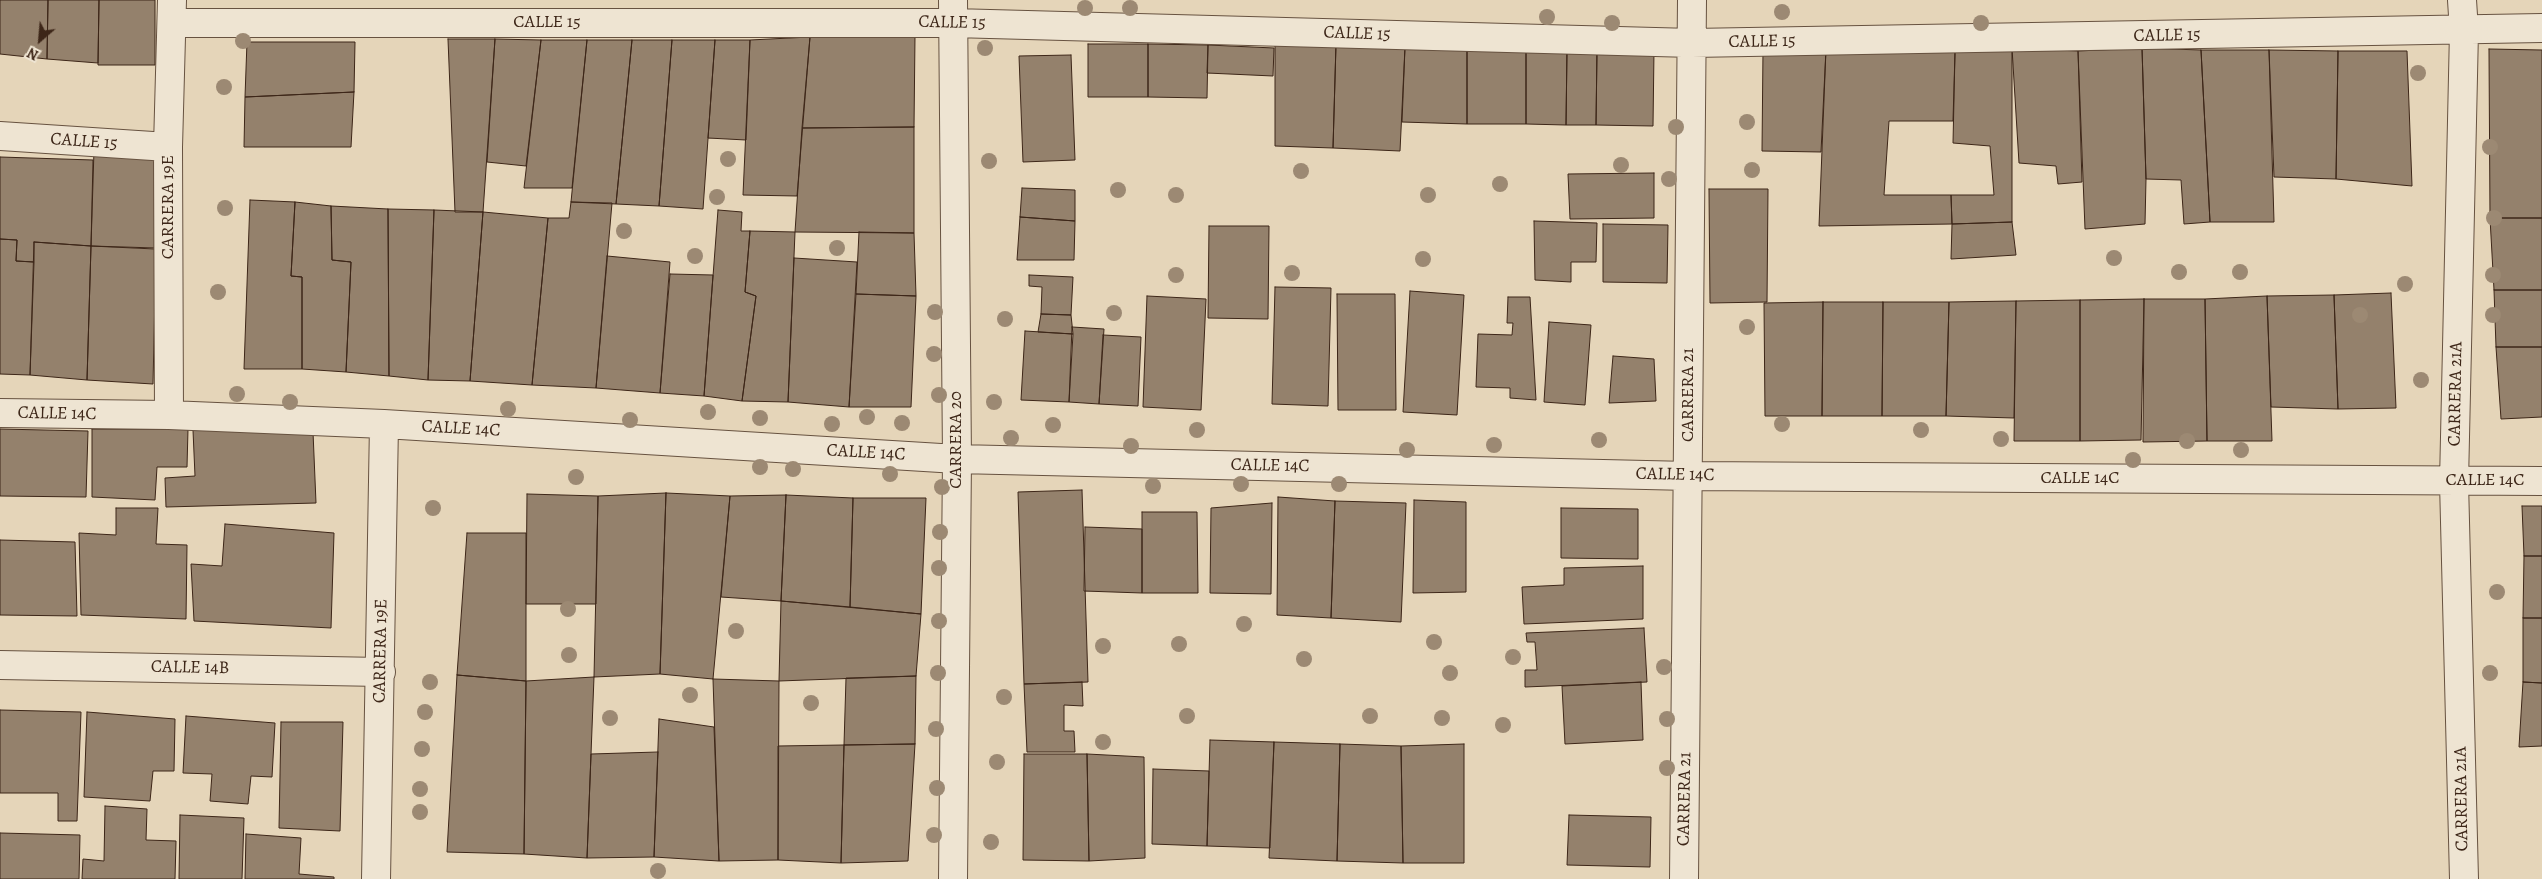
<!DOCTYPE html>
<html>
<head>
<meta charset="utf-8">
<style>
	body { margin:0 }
	#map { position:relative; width:2542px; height:879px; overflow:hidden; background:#e5d5b9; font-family:Alegreya,serif }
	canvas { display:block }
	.north { position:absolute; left:15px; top:15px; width:50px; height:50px; -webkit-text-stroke:4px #eee4d2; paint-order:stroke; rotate:207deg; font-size:14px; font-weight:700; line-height:20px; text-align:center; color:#3d2618 }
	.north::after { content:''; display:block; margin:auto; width:18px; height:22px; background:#3d2618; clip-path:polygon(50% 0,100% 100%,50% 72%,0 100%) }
</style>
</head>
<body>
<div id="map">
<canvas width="2542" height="879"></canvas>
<div class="north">N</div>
</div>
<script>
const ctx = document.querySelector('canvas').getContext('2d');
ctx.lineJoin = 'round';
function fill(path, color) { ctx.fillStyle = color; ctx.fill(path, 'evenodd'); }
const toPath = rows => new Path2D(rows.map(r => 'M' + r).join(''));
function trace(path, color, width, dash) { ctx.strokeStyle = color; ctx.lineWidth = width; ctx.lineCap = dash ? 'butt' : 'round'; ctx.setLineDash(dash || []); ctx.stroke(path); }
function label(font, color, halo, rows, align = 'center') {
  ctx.font = font + ' Alegreya,serif'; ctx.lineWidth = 4; ctx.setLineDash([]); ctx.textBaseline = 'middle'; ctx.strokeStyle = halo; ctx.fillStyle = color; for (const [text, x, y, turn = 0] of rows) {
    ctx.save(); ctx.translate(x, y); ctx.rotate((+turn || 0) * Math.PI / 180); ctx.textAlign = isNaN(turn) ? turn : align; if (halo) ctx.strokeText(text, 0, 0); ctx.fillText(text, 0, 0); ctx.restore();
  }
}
const building = toPath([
	[0,0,48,0,47,59,0,54,0,0],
	[48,0,99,0,98,63,47,59,48,0],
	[99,0,155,0,155,65,98,65,99,0],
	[915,36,914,127,802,128,810,37,915,36],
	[810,37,797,196,743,195,750,40,810,37],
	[448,39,495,39,483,212,455,212,448,39],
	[495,39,541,40,526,166,487,162,495,39],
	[541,40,587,40,572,188,524,188,541,40],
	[587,40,632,40,616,204,571,202,587,40],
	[632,40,672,40,659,206,616,204,632,40],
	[672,40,715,40,703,209,659,206,672,40],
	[715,40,750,40,746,140,708,138,715,40],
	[247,42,355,42,354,92,245,97,247,42],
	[1275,42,1336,44,1333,148,1275,146,1275,42],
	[1088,44,1148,44,1148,97,1088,97,1088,44],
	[1148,44,1208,45,1207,98,1148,97,1148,44],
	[1336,44,1405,47,1400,151,1333,148,1336,44],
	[1208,45,1274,48,1273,76,1207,73,1208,45],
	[1405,47,1467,48,1467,124,1402,122,1405,47],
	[1467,48,1526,48,1526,124,1467,124,1467,48],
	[1526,48,1567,49,1566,125,1526,124,1526,48],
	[2012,48,2078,51,2082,182,2058,184,2056,166,2019,163,2012,48],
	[2012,48,2012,222,1952,224,1951,195,1994,195,1990,146,1953,143,1955,52,2012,48],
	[2142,48,2201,50,2210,222,2184,224,2181,180,2146,179,2142,48],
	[2142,48,2146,179,2145,224,2085,229,2078,51,2142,48],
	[1567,49,1597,49,1596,125,1566,125,1567,49],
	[1597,49,1654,50,1653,126,1596,125,1597,49],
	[1826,49,1955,52,1953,121,1889,121,1884,195,1951,195,1952,224,1819,226,1826,49],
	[1826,49,1821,152,1762,151,1763,50,1826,49],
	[2489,49,2542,50,2542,218,2490,218,2489,49],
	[2201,50,2269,50,2274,222,2210,222,2201,50],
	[2269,50,2338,51,2336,179,2274,177,2269,50],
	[2338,51,2407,51,2412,186,2336,179,2338,51],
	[1071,55,1075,160,1023,162,1019,56,1071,55],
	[354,92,351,147,244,147,245,97,354,92],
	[914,127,914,233,795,232,802,128,914,127],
	[94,150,157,152,155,249,91,246,94,150],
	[0,157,93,160,91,246,34,242,34,262,16,261,17,240,0,239,0,157],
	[1654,173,1654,218,1570,219,1568,174,1654,173],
	[1022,188,1075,190,1075,221,1020,217,1022,188],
	[1709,189,1768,189,1767,302,1710,303,1709,189],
	[250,200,295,202,291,276,302,277,302,369,244,369,250,200],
	[295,202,331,206,332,260,351,262,346,372,302,369,302,277,291,276,295,202],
	[571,202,612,203,596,388,532,385,548,218,569,218,571,202],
	[331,206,388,209,389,376,346,372,351,262,332,260,331,206],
	[388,209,434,210,428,380,389,376,388,209],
	[434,210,483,212,470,381,428,380,434,210],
	[718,210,742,212,741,231,750,231,745,292,756,296,742,401,704,396,718,210],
	[483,212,548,218,532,385,470,381,483,212],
	[1020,217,1075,221,1074,260,1017,260,1020,217],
	[2490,218,2542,218,2542,290,2494,290,2490,218],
	[1534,221,1597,223,1596,262,1571,262,1571,282,1535,280,1534,221],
	[2012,222,2016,255,1951,259,1952,224,2012,222],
	[1603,224,1668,225,1667,283,1603,282,1603,224],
	[1209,226,1269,226,1268,319,1208,318,1209,226],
	[750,231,795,232,788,402,742,401,756,296,745,292,750,231],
	[859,232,914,233,916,296,856,294,859,232],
	[0,239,17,240,16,261,34,262,30,375,0,374,0,239],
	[34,242,91,246,87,380,30,375,34,242],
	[91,246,156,248,153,384,87,380,91,246],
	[607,256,670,262,660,393,596,388,607,256],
	[794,258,857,262,849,407,788,402,794,258],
	[670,274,713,275,704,396,660,393,670,274],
	[1029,275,1073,277,1071,315,1041,314,1042,287,1029,286,1029,275],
	[1275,287,1331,288,1328,406,1272,404,1275,287],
	[2494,290,2542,290,2542,347,2496,347,2494,290],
	[1410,291,1464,295,1457,415,1403,412,1410,291],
	[2391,293,2396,408,2338,409,2334,295,2391,293],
	[856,294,916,296,911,407,849,407,856,294],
	[1337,294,1395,294,1396,410,1338,410,1337,294],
	[2334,295,2338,409,2271,407,2267,296,2334,295],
	[1147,296,1206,299,1201,410,1143,407,1147,296],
	[2267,296,2272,441,2207,441,2205,299,2267,296],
	[1508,297,1530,297,1536,400,1510,398,1510,388,1476,387,1478,334,1512,335,1513,323,1507,323,1508,297],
	[2144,299,2205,299,2207,441,2143,442,2144,299],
	[2144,299,2141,440,2080,441,2080,300,2144,299],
	[2080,300,2080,441,2014,441,2016,301,2080,300],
	[2016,301,2014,418,1946,416,1949,302,2016,301],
	[1823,302,1883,302,1882,416,1822,416,1823,302],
	[1823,302,1822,416,1765,416,1764,303,1823,302],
	[1883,302,1949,302,1946,416,1882,416,1883,302],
	[1041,314,1071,315,1073,334,1038,332,1041,314],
	[1549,322,1591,325,1585,405,1544,402,1549,322],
	[1072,327,1104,329,1099,404,1069,402,1072,327],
	[1025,331,1073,334,1069,402,1021,400,1025,331],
	[1103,335,1141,337,1138,406,1099,404,1103,335],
	[2496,347,2542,347,2542,417,2501,419,2496,347],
	[1613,356,1654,359,1656,401,1609,403,1613,356],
	[0,429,88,431,86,497,0,496,0,429],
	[92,429,188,429,187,467,157,467,155,500,92,497,92,429],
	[193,430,313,432,316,503,166,507,165,478,195,476,193,430],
	[1082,490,1088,682,1024,684,1018,492,1082,490],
	[666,493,730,496,713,679,660,674,666,493],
	[666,493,660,674,594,677,598,496,666,493],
	[527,494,598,496,596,604,526,604,527,494],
	[786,495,853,498,850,607,781,601,786,495],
	[786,495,781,601,721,597,730,496,786,495],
	[1278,497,1335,501,1331,618,1277,615,1278,497],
	[853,498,926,498,921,614,850,607,853,498],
	[1414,500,1466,502,1466,592,1413,593,1414,500],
	[1335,501,1406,503,1401,622,1331,618,1335,501],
	[1272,503,1271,594,1210,593,1211,508,1272,503],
	[2522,506,2542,506,2542,556,2524,556,2522,506],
	[116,508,158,508,156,544,187,545,186,619,81,615,79,533,116,535,116,508],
	[1561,508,1638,509,1638,559,1561,558,1561,508],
	[1142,512,1197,512,1198,593,1142,593,1142,512],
	[225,524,334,533,331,628,194,621,191,564,222,566,225,524],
	[1085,527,1142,529,1142,593,1084,591,1085,527],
	[467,533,526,533,526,681,457,675,467,533],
	[0,540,75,542,77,616,0,615,0,540],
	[2524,556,2542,556,2542,618,2523,618,2524,556],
	[1643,566,1643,619,1524,624,1522,587,1564,585,1564,568,1643,566],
	[781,601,921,614,916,676,779,681,781,601],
	[2523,618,2542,618,2542,683,2523,682,2523,618],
	[1644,628,1647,682,1525,687,1525,670,1537,670,1535,642,1527,642,1526,633,1644,628],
	[457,675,526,681,524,854,447,852,457,675],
	[916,676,915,744,844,745,846,678,916,676],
	[594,677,587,858,524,854,526,681,594,677],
	[713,679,779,681,778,860,719,861,713,679],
	[1082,682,1083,706,1064,705,1064,731,1074,731,1075,752,1027,752,1024,684,1082,682],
	[1641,682,1643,740,1565,744,1562,686,1641,682],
	[2523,682,2542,683,2542,746,2519,747,2523,682],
	[0,710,81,712,77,821,58,821,58,793,0,793,0,710],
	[87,712,175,719,174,771,153,771,150,801,84,797,87,712],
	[186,716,275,723,272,777,251,776,248,804,210,801,212,774,183,773,186,716],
	[659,719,714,727,719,861,654,857,659,719],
	[281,722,343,722,340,831,279,828,281,722],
	[1210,740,1274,742,1270,848,1207,846,1210,740],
	[1274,742,1340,744,1337,861,1269,858,1274,742],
	[915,744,908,861,841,863,844,745,915,744],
	[1340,744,1401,746,1403,863,1337,861,1340,744],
	[1464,744,1464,863,1403,863,1401,746,1464,744],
	[844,745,841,863,778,860,778,746,844,745],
	[658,752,654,857,587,858,591,754,658,752],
	[1024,754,1087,754,1089,861,1023,860,1024,754],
	[1087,754,1144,757,1145,858,1089,861,1087,754],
	[1153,769,1209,771,1207,846,1152,844,1153,769],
	[105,806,147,809,146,840,176,841,175,879,82,879,83,859,104,861,105,806],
	[180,815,244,818,242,879,179,879,180,815],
	[1569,815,1651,817,1650,867,1567,865,1569,815],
	[0,833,80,835,79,879,0,879,0,833],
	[246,834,301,838,299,874,334,877,334,879,245,879,246,834]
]);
fill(building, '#94816c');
trace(building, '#3d2618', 1);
const minor = toPath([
	[2462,0,2464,31,2454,482,2464,879],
	[172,23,953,23,1692,43,2542,28],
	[0,136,168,147],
	[0,413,169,415,384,424,957,459,1689,476,2542,481],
	[169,415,168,147,172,0],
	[0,665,381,672],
	[376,879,384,424],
	[953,879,957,459,953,0],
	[1684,879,1692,0]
]);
trace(minor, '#675240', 30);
trace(minor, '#eee4d2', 28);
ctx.fillStyle = '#9c8973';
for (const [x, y] of [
	[1085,8],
	[1130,8],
	[1782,12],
	[1547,17],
	[1612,23],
	[1981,23],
	[243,41],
	[985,48],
	[2418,73],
	[224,87],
	[1747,122],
	[1676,127],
	[2490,147],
	[728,159],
	[989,161],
	[1621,165],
	[1752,170],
	[1301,171],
	[1669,179],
	[1500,184],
	[1118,190],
	[1176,195],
	[1428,195],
	[717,197],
	[225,208],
	[2494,218],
	[624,231],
	[837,248],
	[695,256],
	[2114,258],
	[1423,259],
	[2179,272],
	[2240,272],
	[1292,273],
	[1176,275],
	[2493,275],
	[2405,284],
	[218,292],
	[935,312],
	[1114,313],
	[2360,315],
	[2493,315],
	[1005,319],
	[1747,327],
	[934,354],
	[2421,380],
	[237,394],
	[939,395],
	[290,402],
	[994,402],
	[508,409],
	[708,412],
	[867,417],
	[760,418],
	[630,420],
	[902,423],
	[832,424],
	[1782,424],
	[1053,425],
	[1197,430],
	[1921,430],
	[1011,438],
	[2001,439],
	[1599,440],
	[2187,441],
	[1494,445],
	[1131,446],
	[1407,450],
	[2241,450],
	[2133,460],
	[760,467],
	[793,469],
	[890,474],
	[576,477],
	[1241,484],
	[1339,484],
	[1153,486],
	[942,487],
	[433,508],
	[940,532],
	[939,568],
	[2497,592],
	[568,609],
	[939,621],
	[1244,624],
	[736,631],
	[1434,642],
	[1179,644],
	[1103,646],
	[569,655],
	[1513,657],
	[1304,659],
	[1664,667],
	[938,673],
	[1450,673],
	[2490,673],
	[430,682],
	[690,695],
	[1004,697],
	[811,703],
	[425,712],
	[1187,716],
	[1370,716],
	[610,718],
	[1442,718],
	[1667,719],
	[1503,725],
	[936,729],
	[1103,742],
	[422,749],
	[997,762],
	[1667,768],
	[937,788],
	[420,789],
	[420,812],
	[934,835],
	[991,842],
	[658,871]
]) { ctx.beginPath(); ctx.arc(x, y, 8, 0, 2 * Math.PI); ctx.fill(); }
label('18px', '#3d2618', '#eee4d2', [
	["CALLE 15",547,23],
	["CALLE 15",952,23,1],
	["CALLE 15",1357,34,2],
	["CALLE 15",2167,36,-1],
	["CALLE 15",1762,42,-1],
	["CALLE 15",84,142,4],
	["CARRERA 19E",169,207,-90],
	["CARRERA 21A",2456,394,-89],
	["CARRERA 21",1689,395,-90],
	["CALLE 14C",57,414,1],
	["CALLE 14C",461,429,3],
	["CARRERA 20",957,440,-90],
	["CALLE 14C",866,453,3],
	["CALLE 14C",1270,466,1],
	["CALLE 14C",1675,475,1],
	["CALLE 14C",2080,479],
	["CALLE 14C",2485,481],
	["CARRERA 19E",381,651,-89],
	["CALLE 14B",190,668,1],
	["CARRERA 21",1685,799,-89],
	["CARRERA 21A",2462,799,-91]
]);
</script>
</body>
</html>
